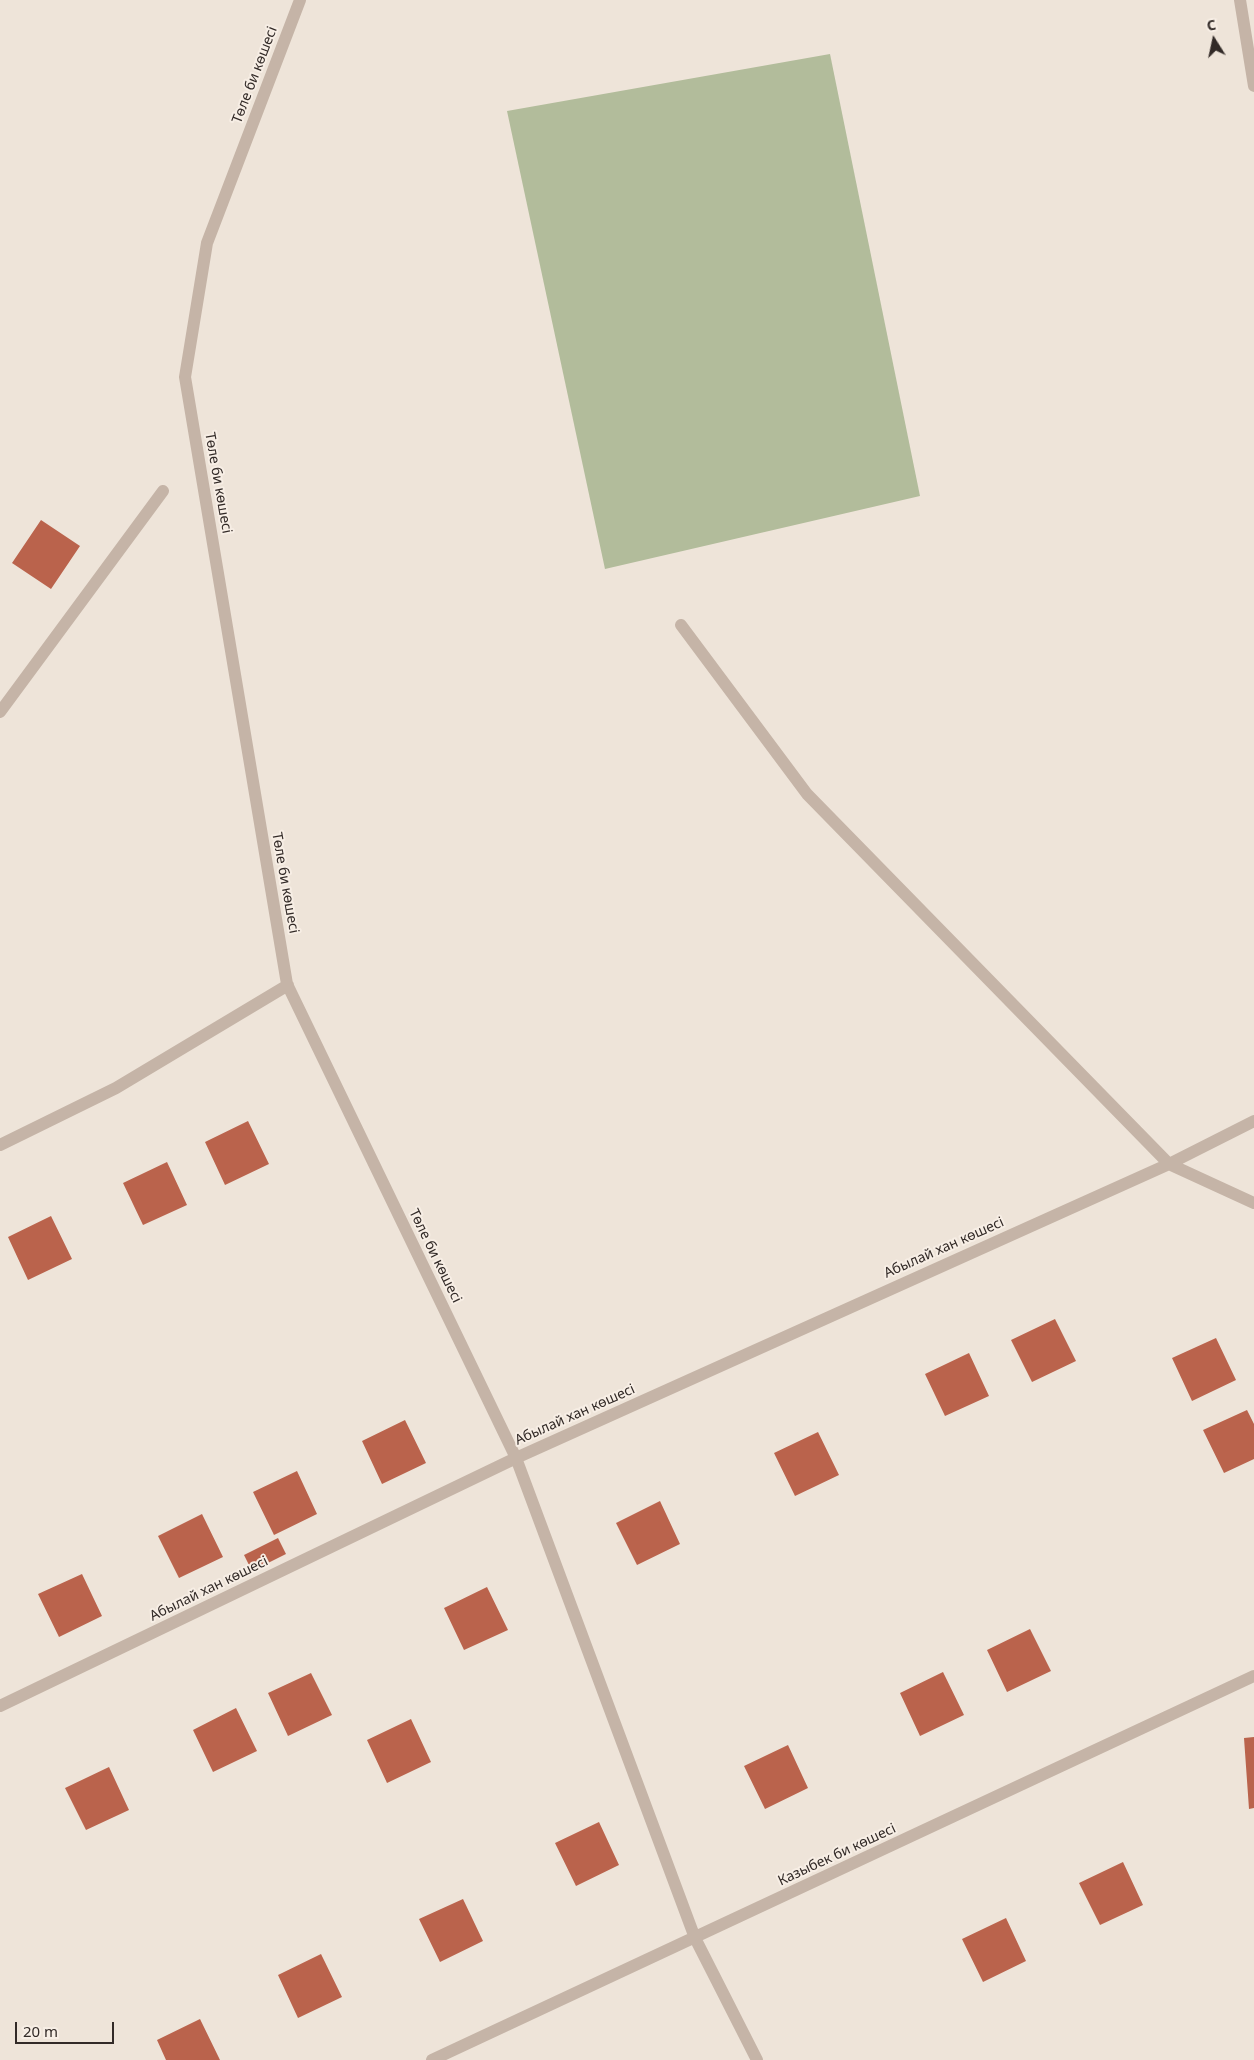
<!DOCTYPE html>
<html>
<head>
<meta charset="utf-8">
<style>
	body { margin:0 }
	#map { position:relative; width:1254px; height:2060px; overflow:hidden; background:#eee4d9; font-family:"Noto Sans",sans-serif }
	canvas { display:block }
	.north { position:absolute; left:1189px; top:15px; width:50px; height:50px; -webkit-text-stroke:4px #f7eee5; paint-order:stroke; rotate:350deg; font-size:14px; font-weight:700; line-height:20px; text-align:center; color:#322a27 }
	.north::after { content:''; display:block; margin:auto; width:18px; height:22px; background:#322a27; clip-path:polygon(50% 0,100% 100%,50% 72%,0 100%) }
	.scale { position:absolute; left:15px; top:2022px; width:99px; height:22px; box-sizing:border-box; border:2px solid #322a27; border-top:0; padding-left:6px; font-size:15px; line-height:18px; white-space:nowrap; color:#322a27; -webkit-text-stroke:4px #f7eee5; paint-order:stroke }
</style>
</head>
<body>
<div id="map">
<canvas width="1254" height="2060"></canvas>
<div class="north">С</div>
<div class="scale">20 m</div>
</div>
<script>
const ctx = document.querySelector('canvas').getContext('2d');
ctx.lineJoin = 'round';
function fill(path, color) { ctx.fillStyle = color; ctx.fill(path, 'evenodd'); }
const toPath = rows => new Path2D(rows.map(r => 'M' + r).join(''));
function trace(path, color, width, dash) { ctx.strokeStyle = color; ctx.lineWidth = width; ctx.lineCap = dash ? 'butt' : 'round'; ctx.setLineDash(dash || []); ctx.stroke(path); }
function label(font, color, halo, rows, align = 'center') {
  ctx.font = font + ' "Noto Sans",sans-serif'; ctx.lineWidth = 4; ctx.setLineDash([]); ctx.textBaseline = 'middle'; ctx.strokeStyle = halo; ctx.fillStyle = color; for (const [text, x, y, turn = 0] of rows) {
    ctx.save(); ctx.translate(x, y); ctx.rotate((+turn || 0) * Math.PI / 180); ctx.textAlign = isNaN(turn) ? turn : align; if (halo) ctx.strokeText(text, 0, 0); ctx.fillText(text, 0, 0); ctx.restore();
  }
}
fill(toPath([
	[830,54,920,496,605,569,507,111]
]), '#b2bc9b');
fill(toPath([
	[41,520,80,546,51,589,12,563],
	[248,1121,269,1164,225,1185,205,1142],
	[167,1162,187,1205,143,1225,123,1183],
	[51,1216,72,1259,28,1280,8,1237],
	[1055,1319,1076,1361,1032,1382,1011,1340],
	[1216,1338,1236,1380,1192,1401,1172,1358],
	[969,1353,989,1396,945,1416,925,1374],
	[1247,1410,1254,1424,1254,1459,1224,1473,1203,1430],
	[405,1420,426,1463,382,1484,362,1441],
	[818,1432,839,1475,795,1496,774,1453],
	[297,1471,317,1514,274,1535,253,1492],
	[660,1501,680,1544,637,1565,616,1523],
	[202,1514,223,1557,179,1578,158,1536],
	[278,1538,286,1554,252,1571,244,1555],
	[82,1574,102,1616,59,1637,38,1594],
	[487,1587,508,1630,464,1650,444,1608],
	[1030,1629,1051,1671,1007,1692,987,1650],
	[943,1672,964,1715,920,1736,900,1693],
	[311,1673,332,1715,288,1736,268,1693],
	[236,1708,257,1751,213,1772,193,1730],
	[411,1719,431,1762,387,1783,367,1740],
	[1254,1737,1254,1808,1249,1809,1244,1738],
	[788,1745,808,1788,765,1809,744,1766],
	[109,1767,129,1810,86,1830,65,1788],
	[599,1822,619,1865,576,1886,555,1843],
	[1123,1862,1143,1905,1100,1925,1079,1883],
	[463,1899,483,1941,440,1962,419,1919],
	[1006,1918,1026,1961,983,1982,962,1939],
	[321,1954,342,1997,298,2018,278,1975],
	[200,2019,220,2060,166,2060,157,2040]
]), '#ba634c');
trace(toPath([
	[300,0,207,243,185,377,287,984,516,1458,695,1938,757,2060],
	[1240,0,1254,86],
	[681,625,807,794,1169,1164,1254,1203],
	[0,712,163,491],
	[0,1145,116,1088,288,985],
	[0,1706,516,1458,1169,1164,1254,1121],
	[432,2060,1254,1676]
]), '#c5b4a7', 12);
label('14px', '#322a27', '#f7eee5', [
	["Төле би көшесі",255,75,-69],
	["Төле би көшесі",218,483,80],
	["Төле би көшесі",285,883,80],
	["Абылай хан көшесі",944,1248,-24],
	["Төле би көшесі",435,1256,64],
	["Абылай хан көшесі",575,1415,-24],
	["Абылай хан көшесі",209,1589,-26],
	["Казыбек би көшесі",837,1855,-25]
]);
</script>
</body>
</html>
